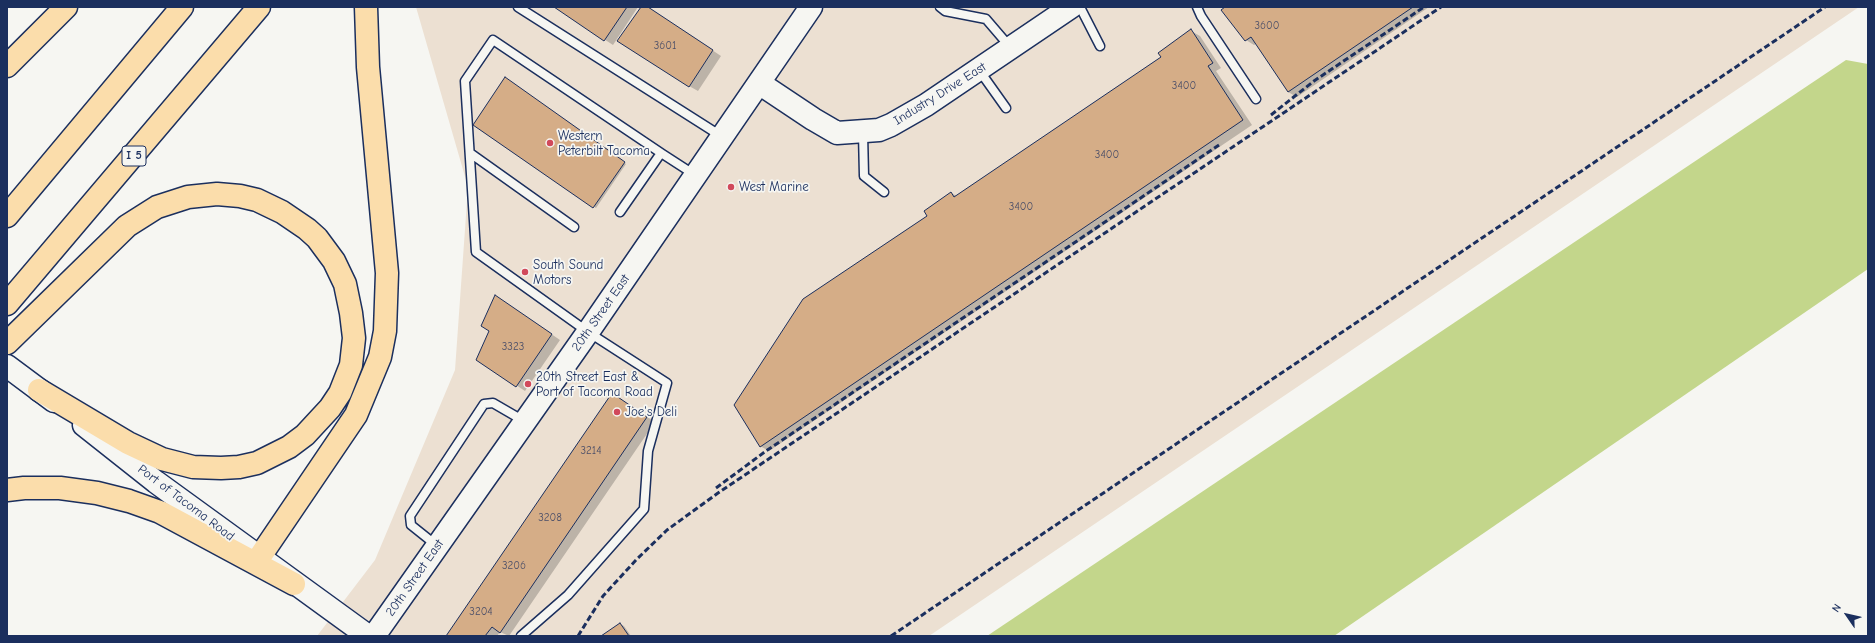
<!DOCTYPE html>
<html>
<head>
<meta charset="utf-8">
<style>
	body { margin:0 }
	#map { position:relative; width:1875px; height:643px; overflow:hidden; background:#f6f6f2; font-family:"Comic Neue",sans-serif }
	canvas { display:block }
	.frame { position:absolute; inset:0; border:8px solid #1b2f5e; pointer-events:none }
	.north { position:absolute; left:1827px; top:595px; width:40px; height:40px; -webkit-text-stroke:3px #f6f6f2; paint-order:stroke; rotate:304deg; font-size:11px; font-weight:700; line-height:16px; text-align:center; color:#1b2f5e }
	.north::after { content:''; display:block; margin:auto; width:14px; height:18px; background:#1b2f5e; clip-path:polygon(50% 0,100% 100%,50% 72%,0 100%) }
</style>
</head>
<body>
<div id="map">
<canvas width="1875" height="643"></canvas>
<div class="frame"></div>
<div class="north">N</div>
</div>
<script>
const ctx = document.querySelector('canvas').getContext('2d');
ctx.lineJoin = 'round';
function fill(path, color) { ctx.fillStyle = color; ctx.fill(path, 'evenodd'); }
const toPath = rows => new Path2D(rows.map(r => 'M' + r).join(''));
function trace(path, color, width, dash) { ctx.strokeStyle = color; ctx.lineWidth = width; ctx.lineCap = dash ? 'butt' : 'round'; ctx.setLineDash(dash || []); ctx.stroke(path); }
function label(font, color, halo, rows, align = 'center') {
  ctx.font = font + ' "Comic Neue",sans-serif'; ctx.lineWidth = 3.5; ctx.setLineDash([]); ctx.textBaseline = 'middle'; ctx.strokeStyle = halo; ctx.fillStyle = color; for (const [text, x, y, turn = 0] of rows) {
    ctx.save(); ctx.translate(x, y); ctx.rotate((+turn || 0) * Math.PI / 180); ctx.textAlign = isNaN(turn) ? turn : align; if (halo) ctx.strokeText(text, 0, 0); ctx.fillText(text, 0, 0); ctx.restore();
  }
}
fill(toPath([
	[416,7,1859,7,929,636,317,636,375,560,455,370,468,187]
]), '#ece0d2');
fill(toPath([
	[1846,60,1868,64,1868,269,1334,636,987,636]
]), '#c3d68b');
fill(toPath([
	[555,7,638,7,613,45],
	[642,7,646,7,652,10,721,56,698,91,689,86],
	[1227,7,1429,7,1297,97,1288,92,1256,44,1254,45,1246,40],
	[1191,31,1200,36,1221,68,1216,71,1252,125,769,451,760,446,951,193,957,196,1162,57],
	[506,79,626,164,596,208,475,125],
	[504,302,560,340,525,391,477,359],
	[612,394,655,422,509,636,500,632,497,636,447,636],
	[620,624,624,626,631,636,603,636]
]), '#0003');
const building = toPath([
	[554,7,627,7,604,41,554,7],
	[641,7,648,7,713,50,689,87,617,41,641,7],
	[1225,7,1413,7,1288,92,1251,37,1245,41,1221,10,1225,7],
	[1191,29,1213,63,1208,66,1243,120,760,447,734,405,803,299,927,216,924,211,951,192,954,197,1161,57,1158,53,1191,29],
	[505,77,625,162,593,208,473,125,505,77],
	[495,295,552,334,516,387,476,360,489,331,481,326,495,295],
	[612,393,647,417,500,633,492,627,485,636,446,636,612,393],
	[620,623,629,636,601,636,620,623]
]);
fill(building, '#d5ad87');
trace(building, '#1b2f5e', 1);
const lane = toPath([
	[518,7,721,136],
	[940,7,945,11,986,19,1010,47],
	[1080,7,1100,46],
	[1197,7,1201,16,1256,99],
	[979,70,1006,108],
	[863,133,864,176,884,192],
	[470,153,574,227],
	[620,212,661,153,695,175],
	[436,545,411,525,410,516,484,404,493,403,524,421],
	[521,636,568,595,644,509,648,451,667,383,588,332,476,252,465,81,493,40,661,153]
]);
const secondary = toPath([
	[759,83,813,119,837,133,879,130,891,125,926,105,1071,7],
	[7,366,54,401],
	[84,425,156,482,368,636],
	[374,636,588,332,811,7]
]);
const highway = toPath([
	[7,66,66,7],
	[7,216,182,7],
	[7,304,259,7],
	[7,343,127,226,157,207,188,197,217,194,240,196,257,200,282,212,307,229,317,238,334,261,345,284,351,313,354,338,351,365,340,393,330,408,305,435,289,447,257,463,239,467,221,468,193,467,162,459,128,443,39,390],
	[7,490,24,488,60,488,97,493,129,501,160,512,294,584],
	[259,558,356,415,380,357,385,331,387,273,368,67,366,7]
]);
trace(lane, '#1b2f5e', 11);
trace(secondary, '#1b2f5e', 25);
trace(highway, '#1b2f5e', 25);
trace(lane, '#f6f6f2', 8);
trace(secondary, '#f6f6f2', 22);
trace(highway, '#fbddab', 22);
trace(toPath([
	[1271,115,1314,81,1424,7],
	[716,488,766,451,1219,145],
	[578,636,603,596,636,560,667,530,718,493,1441,7],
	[891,636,1825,7]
]), '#1b2f5e', 3, [6, 3]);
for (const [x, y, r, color] of [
	[550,143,4,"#d1495b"],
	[731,187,4,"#d1495b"],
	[525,272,4,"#d1495b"],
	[528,384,4,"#d1495b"],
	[617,412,4,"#d1495b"]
]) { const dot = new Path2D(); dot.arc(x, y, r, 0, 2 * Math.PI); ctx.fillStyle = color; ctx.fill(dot); trace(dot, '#f6f6f2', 1.5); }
label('11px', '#4a4e68', null, [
	["3600",1267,26],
	["3601",665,46],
	["3400",1184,86],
	["3400",1107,155],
	["3400",1021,207],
	["3323",513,347],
	["3214",591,451],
	["3208",550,518],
	["3206",514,566],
	["3204",481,612]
]);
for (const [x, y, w] of [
	[134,156,24]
]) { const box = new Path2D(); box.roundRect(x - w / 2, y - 10, w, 20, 3); ctx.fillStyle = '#f6f6f2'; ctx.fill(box); trace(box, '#1b2f5e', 1); }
label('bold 12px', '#1b2f5e', null, [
	["I 5",134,156]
]);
label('13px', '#1b2f5e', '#f6f6f2', [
	["Industry Drive East",940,94,-32],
	["20th Street East",601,313,-55],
	["Port of Tacoma Road",186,503,37],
	["20th Street East",415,578,-55]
]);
label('13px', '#1b2f5e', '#f6f6f2', [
	["Western",558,136],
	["Peterbilt Tacoma",558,151],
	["West Marine",739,187],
	["South Sound",533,265],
	["Motors",533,280],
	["20th Street East &",536,377],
	["Port of Tacoma Road",536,392],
	["Joe's Deli",625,412]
], 'left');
</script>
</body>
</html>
